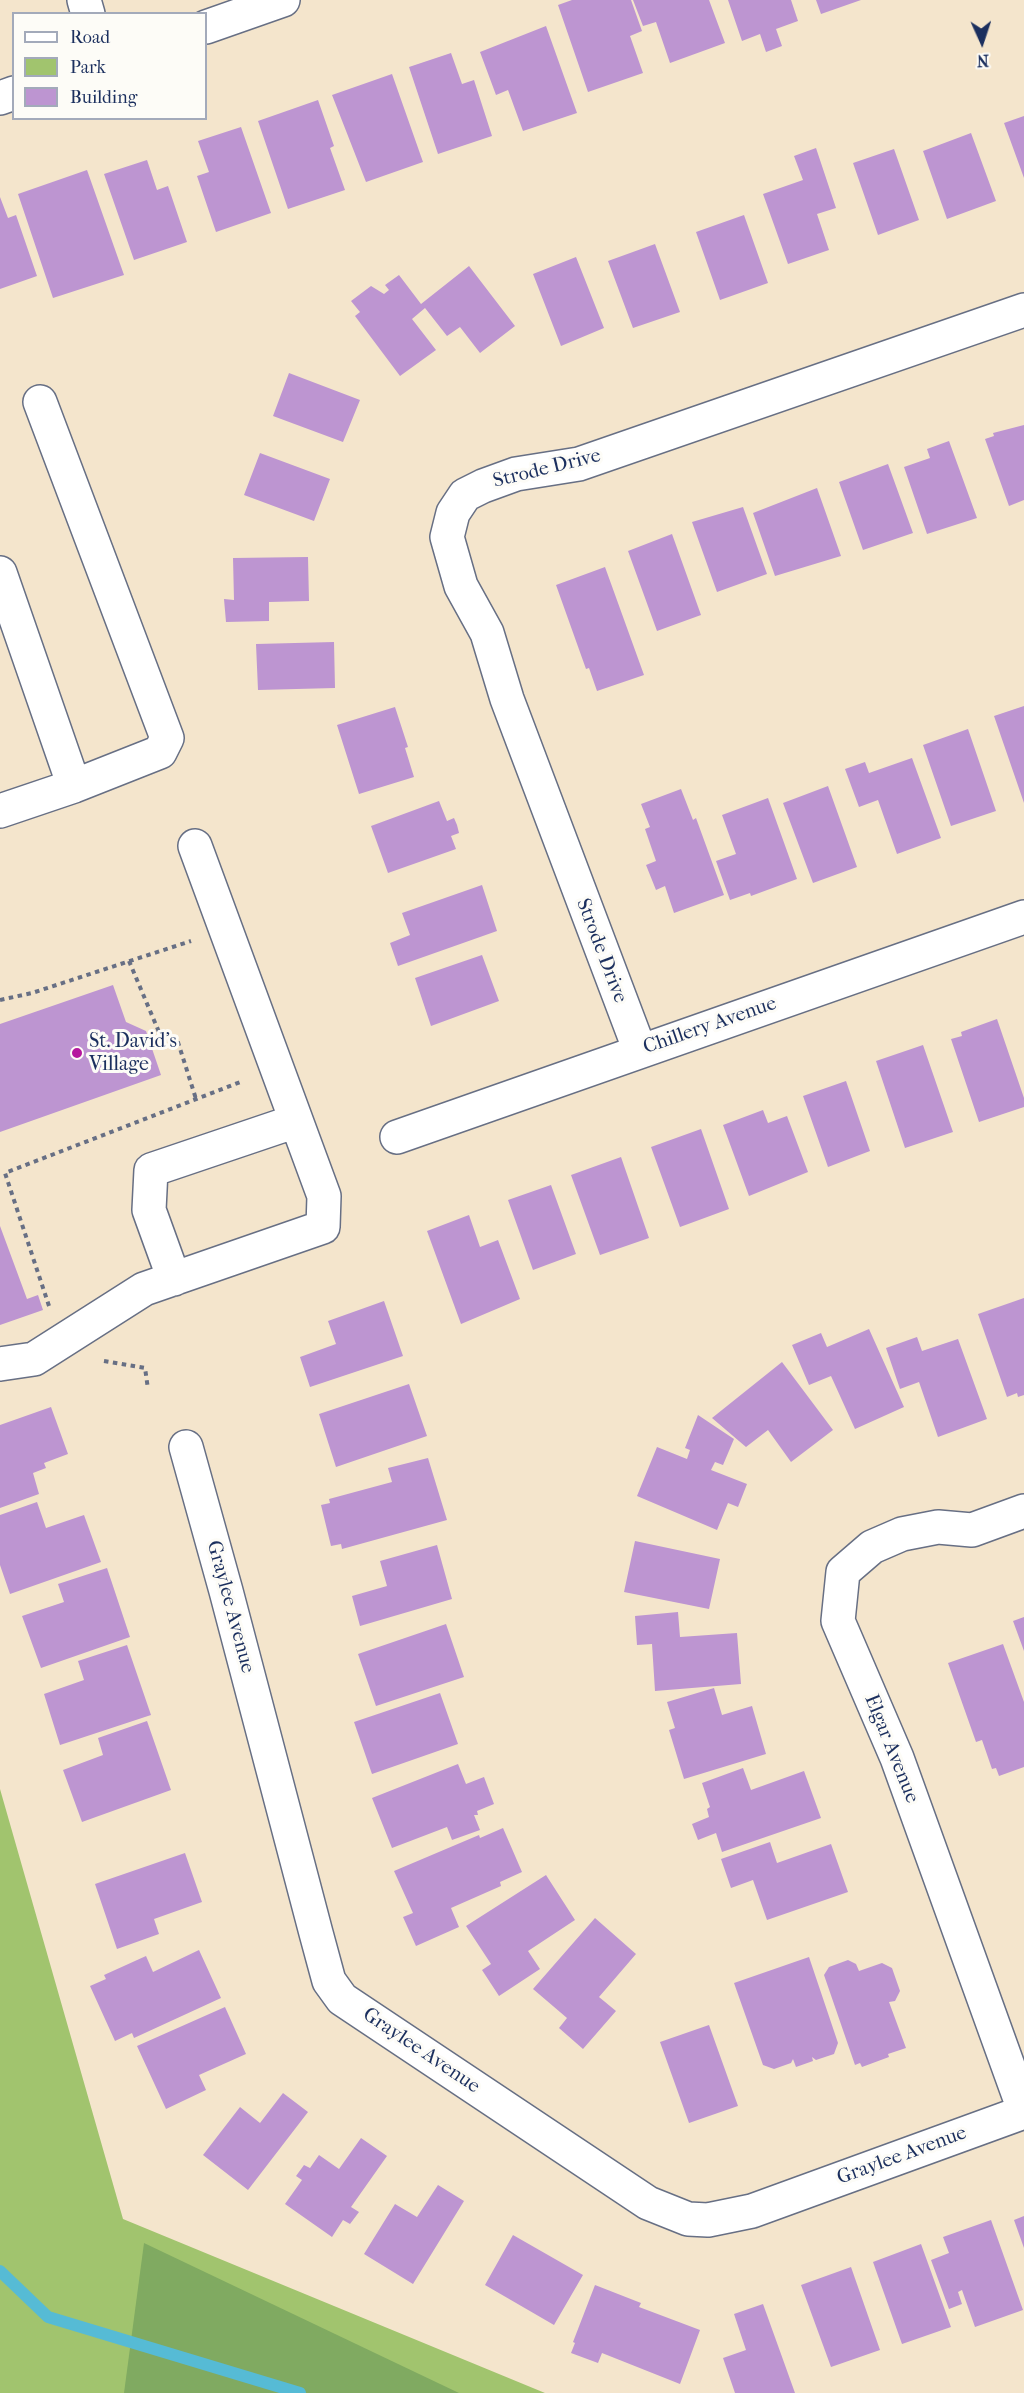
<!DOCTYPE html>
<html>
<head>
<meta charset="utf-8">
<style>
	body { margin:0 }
	#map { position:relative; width:1024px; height:2393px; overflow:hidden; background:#f4e5cc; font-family:"IM FELL French Canon",serif }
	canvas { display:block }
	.legend { position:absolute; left:12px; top:12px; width:195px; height:108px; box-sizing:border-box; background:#fdfcf7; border:2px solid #a3aaba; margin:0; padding:8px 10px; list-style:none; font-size:18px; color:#1b2f5e }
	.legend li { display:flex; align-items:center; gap:12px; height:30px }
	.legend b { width:30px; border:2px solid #a3aaba }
	.north { position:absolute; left:952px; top:12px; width:60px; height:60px; -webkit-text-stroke:4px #fdfcf7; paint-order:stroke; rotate:177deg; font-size:16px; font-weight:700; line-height:24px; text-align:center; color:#1b2f5e }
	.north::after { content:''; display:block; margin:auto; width:21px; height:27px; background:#1b2f5e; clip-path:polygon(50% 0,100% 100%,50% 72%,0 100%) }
</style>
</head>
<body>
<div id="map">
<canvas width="1024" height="2393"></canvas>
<ul class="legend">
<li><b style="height:8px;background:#fff"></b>Road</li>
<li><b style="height:16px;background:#a1c46e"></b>Park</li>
<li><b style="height:16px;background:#bd95d1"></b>Building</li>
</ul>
<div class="north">N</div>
</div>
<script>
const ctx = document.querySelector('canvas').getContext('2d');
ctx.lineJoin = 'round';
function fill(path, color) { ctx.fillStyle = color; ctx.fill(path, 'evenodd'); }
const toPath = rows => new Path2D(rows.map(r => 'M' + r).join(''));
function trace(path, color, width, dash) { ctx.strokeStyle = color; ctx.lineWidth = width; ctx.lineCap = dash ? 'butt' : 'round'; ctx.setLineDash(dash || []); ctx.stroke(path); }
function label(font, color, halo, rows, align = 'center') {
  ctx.font = font + ' "IM FELL French Canon",serif'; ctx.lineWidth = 6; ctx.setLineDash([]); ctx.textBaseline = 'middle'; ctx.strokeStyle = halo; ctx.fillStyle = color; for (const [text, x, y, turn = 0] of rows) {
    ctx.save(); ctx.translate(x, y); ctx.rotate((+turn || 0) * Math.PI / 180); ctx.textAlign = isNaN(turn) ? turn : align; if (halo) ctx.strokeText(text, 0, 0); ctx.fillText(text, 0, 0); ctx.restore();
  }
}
fill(toPath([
	[0,1789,123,2219,545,2393,0,2393]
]), '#a1c46e');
fill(toPath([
	[144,2243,459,2393,124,2393]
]), '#80aa61');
trace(toPath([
	[0,2271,48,2317,300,2393]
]), '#56bbd5', 12);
fill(toPath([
	[572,0,631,0,642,31,630,36,643,73,588,92,558,5],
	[633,0,709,0,725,43,670,63,656,22,643,26],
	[728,0,791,0,798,21,776,29,782,46,766,52,760,34,742,41],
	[816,0,861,0,821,14],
	[546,26,577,113,523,131,508,90,496,95,480,52],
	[451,53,462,84,474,80,492,136,438,154,409,67],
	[392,74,423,162,366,182,332,95],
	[318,100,334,146,330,148,345,190,288,209,258,121],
	[1024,116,1024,178,1004,123],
	[241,127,271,213,216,232,197,176,209,172,198,141],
	[971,133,996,201,947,219,923,151],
	[816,148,836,208,817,214,829,250,788,264,763,194,803,180,794,156],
	[894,149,919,220,878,235,853,163],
	[147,160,157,190,168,186,187,242,134,260,104,174],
	[87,170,124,275,53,298,18,194],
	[0,197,8,218,16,215,37,276,0,289],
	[744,215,768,283,720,300,696,232],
	[655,244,680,312,633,328,608,261],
	[576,257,604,328,561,346,533,274],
	[469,266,515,326,480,353,460,327,447,336,425,308,412,319,436,350,400,376,355,316,360,312,351,301,371,286,384,294,389,290,385,285,399,275,421,304],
	[289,373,360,400,343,442,273,416],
	[1024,425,1024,500,1009,506,985,439,994,436,993,433],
	[949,441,977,518,927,534,904,467,930,458,927,449],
	[260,453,330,479,314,521,244,495],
	[888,464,913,533,863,550,839,482],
	[817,488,841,556,775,576,753,513],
	[743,507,767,574,717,592,692,522],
	[672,534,701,615,657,631,628,551],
	[308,557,309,601,269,602,269,621,226,622,224,599,234,600,233,558],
	[605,567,644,675,597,691,589,668,586,669,556,585],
	[334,642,335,688,258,690,256,644],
	[1024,706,1024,803,994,716],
	[395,707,408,747,405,748,414,777,359,794,337,725],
	[968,729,996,811,951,826,923,745],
	[912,758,941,838,897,854,878,800,859,807,845,769,865,762,869,773],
	[828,786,857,867,813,883,783,803],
	[681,789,693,820,696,818,724,895,674,913,665,886,656,890,646,865,656,861,645,829,650,827,641,804],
	[768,798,797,879,751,896,750,893,730,900,716,861,736,854,722,815],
	[439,801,447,821,454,818,457,825,459,833,451,836,456,849,388,873,371,826],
	[482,885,497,931,398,966,390,943,410,935,402,913],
	[482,955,499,1001,431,1026,415,978],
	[113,985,126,1022,146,1031,161,1075,0,1132,0,1024],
	[997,1019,1024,1098,1024,1107,979,1122,951,1039,962,1036,961,1032],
	[923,1045,953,1132,905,1148,876,1061],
	[846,1081,870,1151,828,1167,803,1096],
	[763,1110,768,1123,787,1116,808,1172,749,1196,723,1125],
	[701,1129,729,1209,680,1227,651,1147],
	[621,1157,649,1238,600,1255,571,1175],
	[551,1185,576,1254,533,1270,508,1200],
	[469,1215,480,1247,498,1240,520,1299,461,1324,427,1231],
	[0,1226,27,1299,38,1295,43,1310,0,1325],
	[1024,1298,1024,1395,1018,1397,1017,1393,1007,1397,978,1314],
	[384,1301,403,1356,310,1387,300,1357,336,1344,328,1321],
	[869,1329,904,1407,855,1429,831,1376,809,1385,792,1345,821,1333,827,1347],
	[917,1337,922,1351,958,1339,987,1419,938,1437,919,1382,900,1389,886,1348],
	[782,1362,833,1430,791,1462,768,1430,746,1447,712,1418],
	[409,1384,427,1436,336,1467,319,1414],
	[51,1407,68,1454,44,1463,46,1468,33,1473,39,1494,0,1508,0,1425],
	[698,1415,734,1439,723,1465,715,1462,711,1470,747,1484,738,1507,728,1503,717,1530,637,1496,657,1447,687,1459,690,1450,685,1448],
	[428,1458,447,1520,342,1549,341,1544,331,1546,321,1505,330,1503,329,1499,392,1482,388,1468],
	[37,1502,46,1528,84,1515,101,1562,10,1594,0,1565,0,1515],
	[635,1541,720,1559,709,1609,624,1592],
	[437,1545,452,1599,360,1626,352,1596,387,1586,380,1561],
	[107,1568,130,1637,41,1668,22,1616,64,1602,58,1584],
	[678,1612,680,1637,737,1633,741,1684,655,1691,652,1644,637,1645,635,1616],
	[1024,1617,1024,1651,1013,1621],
	[446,1624,464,1677,376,1706,358,1654],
	[1003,1644,1024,1702,1024,1767,999,1776,996,1768,992,1769,982,1740,976,1742,948,1663],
	[127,1645,151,1715,60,1745,44,1694,84,1680,78,1661],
	[714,1688,722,1715,752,1706,766,1754,684,1779,669,1730,675,1728,667,1702],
	[440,1693,458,1744,372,1774,354,1722],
	[147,1721,171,1790,82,1822,63,1770,103,1755,98,1738],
	[458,1764,466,1784,484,1777,494,1804,477,1811,478,1815,474,1815,480,1830,452,1840,447,1827,392,1848,372,1798],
	[743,1768,751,1790,804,1771,821,1818,722,1852,716,1833,698,1840,692,1824,709,1817,707,1809,710,1807,702,1783],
	[503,1828,522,1872,500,1882,501,1886,451,1908,459,1927,416,1946,403,1917,413,1913,394,1871,479,1835,480,1838],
	[770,1842,777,1863,831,1844,848,1892,767,1920,753,1880,731,1888,721,1859],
	[185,1853,202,1902,154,1919,159,1934,117,1949,95,1884],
	[546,1875,575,1920,528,1951,540,1969,499,1996,482,1970,491,1964,466,1926],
	[595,1918,636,1954,599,1997,616,2011,583,2049,559,2028,567,2018,533,1989],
	[199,1950,221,1998,134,2038,132,2033,115,2041,90,1986,106,1979,104,1975,146,1956,153,1972],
	[809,1957,838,2043,834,2054,816,2060,812,2057,813,2061,796,2067,793,2059,791,2063,774,2069,763,2065,734,1983],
	[848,1960,856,1964,859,1971,882,1963,892,1968,900,1991,895,2001,889,2002,906,2048,888,2054,889,2057,862,2067,860,2063,855,2065,824,1975,829,1967],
	[225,2007,246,2054,199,2075,206,2090,166,2109,137,2046],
	[709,2025,738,2106,689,2123,660,2042],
	[283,2093,308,2112,248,2190,203,2155,240,2107,260,2123],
	[361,2138,387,2156,351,2207,359,2212,350,2224,343,2220,332,2237,285,2204,302,2180,296,2176,304,2165,310,2168,319,2155,339,2169],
	[438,2185,464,2201,413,2284,364,2254,395,2204,417,2217],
	[1024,2216,1024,2248,1014,2220],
	[991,2220,1023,2310,975,2327,962,2290,958,2292,962,2304,949,2309,931,2260,949,2253,943,2237],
	[513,2235,583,2275,554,2325,485,2285],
	[921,2244,951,2327,902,2344,873,2262],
	[851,2267,880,2350,831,2367,801,2285],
	[595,2285,641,2303,639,2307,700,2330,680,2384,602,2353,598,2363,571,2353,575,2343,573,2342],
	[763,2304,795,2393,735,2393,723,2358,746,2350,734,2314]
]), '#bd95d1');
const minor = toPath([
	[84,0,88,14],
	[206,27,283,0],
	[0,98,14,93],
	[0,573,74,786],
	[0,811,74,786,160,752,167,738,40,402],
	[640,1051,507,699,487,633,461,586,447,537,453,513,465,495,483,486,516,474,579,464,1024,310],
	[397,1137,1024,917],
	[174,1279,149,1210,151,1170,296,1121],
	[0,1364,34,1359,144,1289,323,1227,324,1196,195,846],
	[186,1447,226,1591,316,1933,329,1981,342,1999,648,2203,688,2219,708,2220,752,2211,1024,2112],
	[1024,1511,972,1530,938,1527,902,1534,872,1547,843,1572,838,1621,897,1758,1024,2110]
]);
trace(minor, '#676f84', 36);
trace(toPath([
	[129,961,159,1032,177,1039,196,1099],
	[0,1000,32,993,191,941],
	[49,1306,5,1173,243,1081],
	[104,1361,145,1368,148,1389]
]), '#676f84', 4, [4.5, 4.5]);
trace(minor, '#fff', 33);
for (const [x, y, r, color] of [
	[77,1053,6,"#b5179e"]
]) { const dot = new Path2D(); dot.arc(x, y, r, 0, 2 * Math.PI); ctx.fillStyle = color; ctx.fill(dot); trace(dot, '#fdfcf7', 2); }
label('20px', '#1b2f5e', '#fdfcf7', [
	["Strode Drive",547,469,-14],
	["Strode Drive",601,951,69],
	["Chillery Avenue",710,1026,-19],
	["Graylee Avenue",230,1607,75],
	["Elgar Avenue",891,1749,68],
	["Graylee Avenue",421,2051,34],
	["Graylee Avenue",902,2156,-20]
]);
label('20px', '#1b2f5e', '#fdfcf7', [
	["St. David's",89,1042],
	["Village",89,1065]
], 'left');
</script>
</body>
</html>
